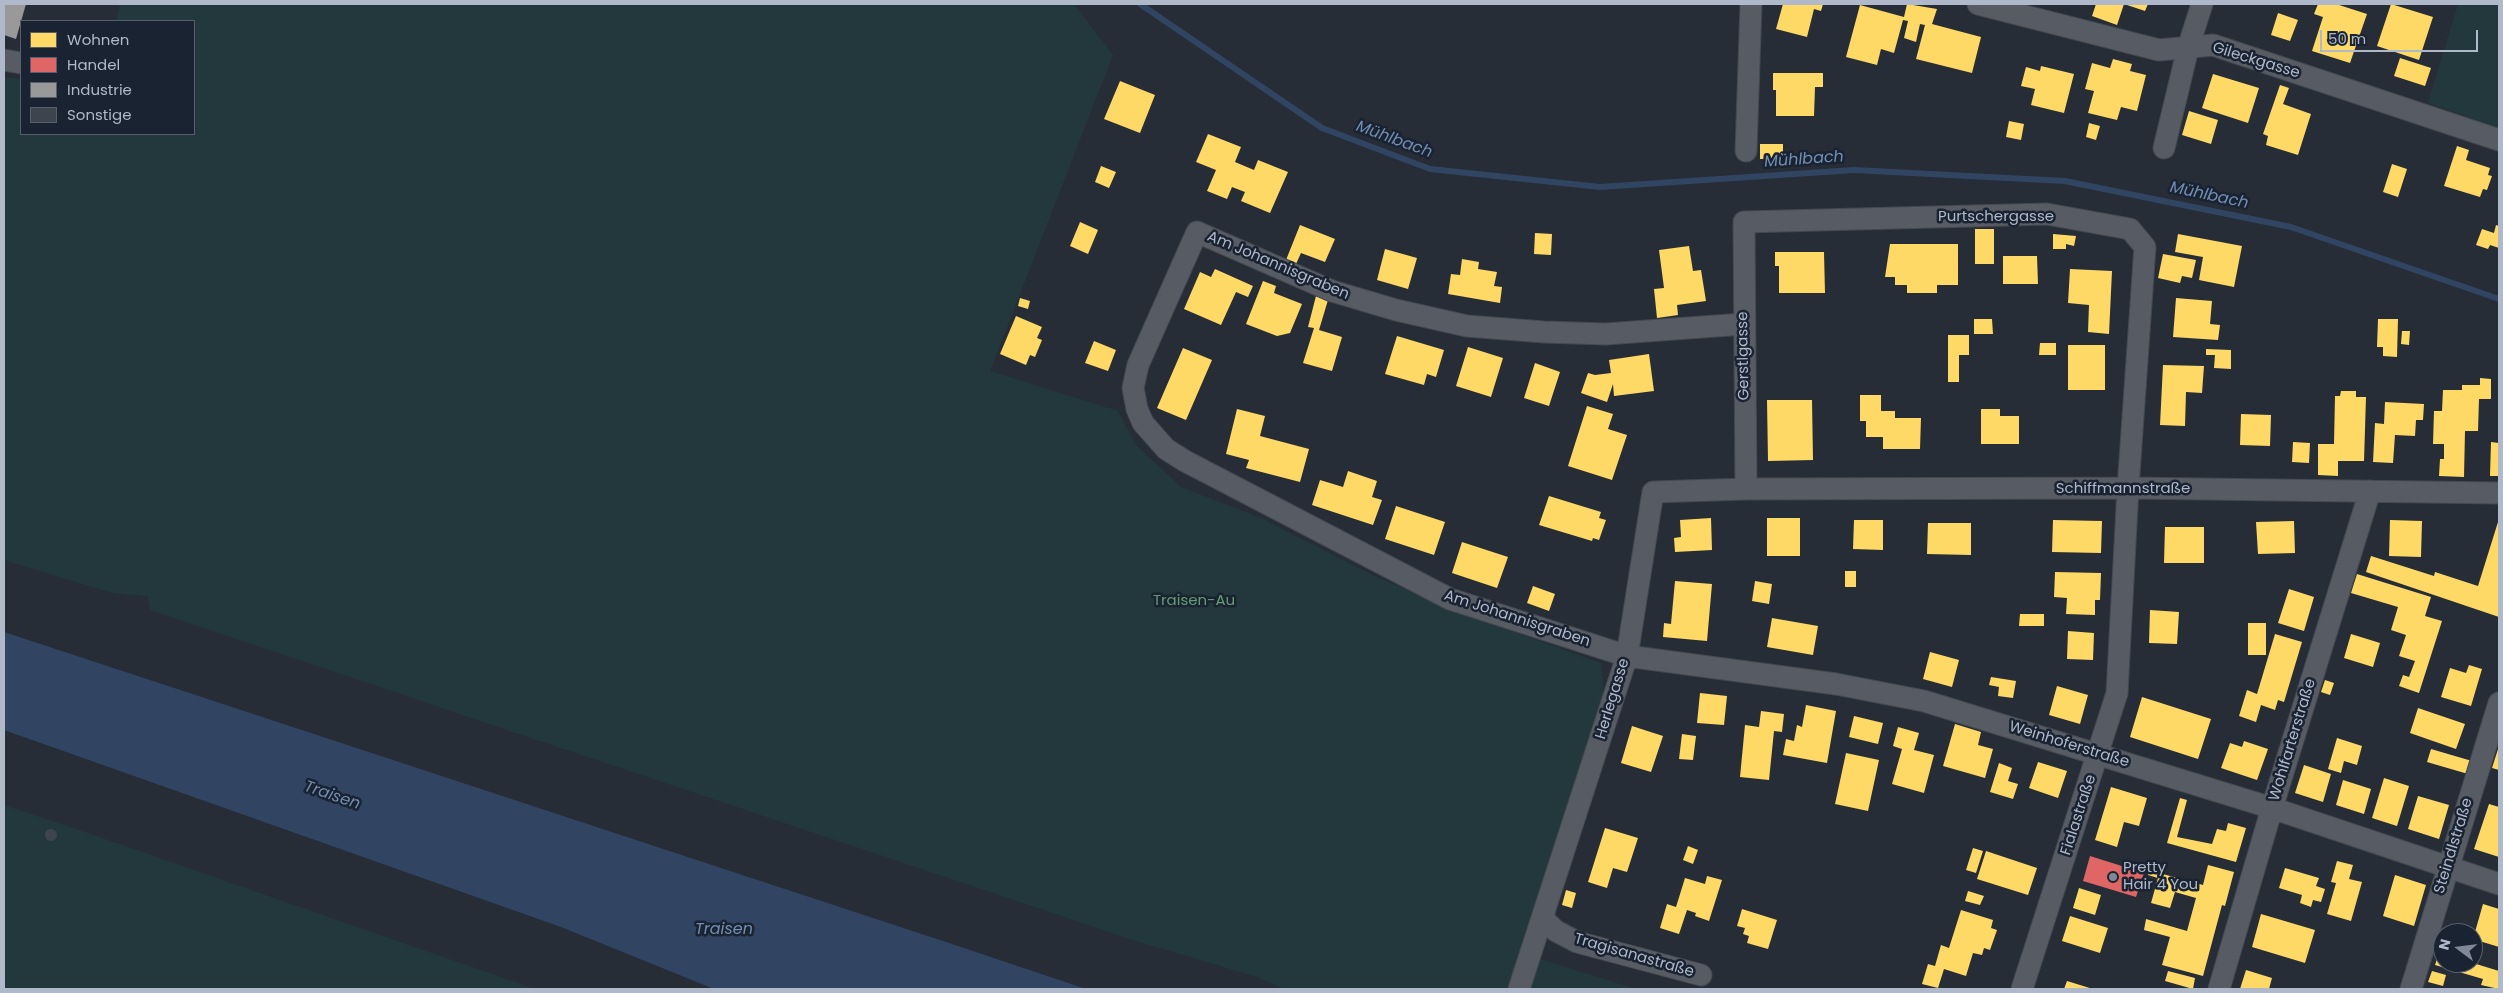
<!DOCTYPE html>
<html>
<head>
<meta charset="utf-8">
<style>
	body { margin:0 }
	#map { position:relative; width:2503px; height:993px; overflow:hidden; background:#262d37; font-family:Poppins,sans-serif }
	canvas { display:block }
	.frame { position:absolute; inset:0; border:5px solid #b0b9c9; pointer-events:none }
	.legend { position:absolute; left:20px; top:20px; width:175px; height:115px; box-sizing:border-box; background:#1a2332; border:1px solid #565f6e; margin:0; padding:6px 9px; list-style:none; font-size:15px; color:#b0b9c9 }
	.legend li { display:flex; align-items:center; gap:10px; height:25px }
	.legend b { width:25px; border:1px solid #565f6e }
	.north { position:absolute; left:2433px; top:923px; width:50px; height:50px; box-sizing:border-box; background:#1a2332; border:1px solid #565f6e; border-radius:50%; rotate:285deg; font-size:14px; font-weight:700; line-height:20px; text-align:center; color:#b0b9c9 }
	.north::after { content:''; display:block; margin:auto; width:18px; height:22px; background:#808896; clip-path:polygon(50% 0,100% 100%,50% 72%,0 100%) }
	.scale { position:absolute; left:2320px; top:30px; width:158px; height:22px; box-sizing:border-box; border:2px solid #b0b9c9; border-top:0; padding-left:6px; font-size:15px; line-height:18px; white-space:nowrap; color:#b0b9c9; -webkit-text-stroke:4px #1a2332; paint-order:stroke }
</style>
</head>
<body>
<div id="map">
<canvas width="2503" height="993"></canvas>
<div class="frame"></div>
<ul class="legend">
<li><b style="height:14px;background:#ffd966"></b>Wohnen</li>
<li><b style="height:14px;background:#e06666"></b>Handel</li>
<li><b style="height:14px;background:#999"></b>Industrie</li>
<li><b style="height:14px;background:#3e444d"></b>Sonstige</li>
</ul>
<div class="north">N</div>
<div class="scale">50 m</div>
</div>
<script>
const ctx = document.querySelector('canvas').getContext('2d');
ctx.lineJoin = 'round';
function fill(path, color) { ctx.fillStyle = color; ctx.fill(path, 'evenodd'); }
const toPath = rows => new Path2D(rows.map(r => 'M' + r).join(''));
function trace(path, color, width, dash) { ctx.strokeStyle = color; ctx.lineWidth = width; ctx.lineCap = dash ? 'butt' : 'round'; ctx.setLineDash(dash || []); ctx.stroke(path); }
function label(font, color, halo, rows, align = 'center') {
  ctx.font = font + ' Poppins,sans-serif'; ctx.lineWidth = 5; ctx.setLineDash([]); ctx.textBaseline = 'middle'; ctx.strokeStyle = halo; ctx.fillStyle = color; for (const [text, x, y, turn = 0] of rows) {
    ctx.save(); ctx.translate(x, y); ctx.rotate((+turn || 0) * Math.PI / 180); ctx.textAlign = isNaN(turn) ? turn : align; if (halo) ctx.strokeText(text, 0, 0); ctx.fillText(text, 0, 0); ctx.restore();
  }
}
fill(toPath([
	[120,4,1074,4,1113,55,990,371,1118,411,1136,445,1181,487,1261,518,1376,577,1483,621,1601,663,1604,695,1526,954,1508,989,1285,989,1254,976,1136,941,150,610,148,596,112,593,4,560,4,77,21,79,21,134,194,134,194,21,116,21],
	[2458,4,2499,4,2499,128,2428,103],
	[4,805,85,832,535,989,4,989],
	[1540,959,1636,989,1530,989]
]), '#23383d');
fill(toPath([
	[4,632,952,944,1086,989,714,989,561,927,4,730]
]), '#314562');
fill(toPath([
	[1783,4,1823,4,1821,11,1814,9,1807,37,1776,29],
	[1907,4,1937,9,1932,24,1981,37,1972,73,1916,59,1925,25,1920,24,1916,42,1904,38,1908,21,1903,20,1894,53,1881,49,1877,65,1846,57,1860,5,1904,17],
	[2096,4,2124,4,2117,25,2092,16],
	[2124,4,2148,4,2145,11],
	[2318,4,2336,4,2367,14,2350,63,2312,51,2323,17,2314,14],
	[2391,4,2433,17,2419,60,2377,46],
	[2278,13,2298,20,2290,41,2271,35],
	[2400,58,2431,68,2425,86,2394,76],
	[2113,59,2132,64,2130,71,2146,75,2137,111,2121,107,2117,120,2088,113,2094,91,2085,89,2092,63,2110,68],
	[2041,66,2074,74,2064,113,2031,105,2035,89,2021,86,2026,67,2040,71],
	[1773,73,1823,73,1823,87,1815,87,1814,116,1776,116,1776,90,1773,90],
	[2213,74,2259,88,2248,123,2202,108],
	[1120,81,1155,95,1140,133,1104,119],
	[2280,85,2289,88,2283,104,2311,114,2298,155,2266,145,2268,136,2263,134],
	[2189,111,2218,120,2211,144,2182,135],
	[2009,121,2024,124,2021,140,2006,137],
	[2089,123,2100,126,2096,140,2086,137],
	[1208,134,1241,147,1235,162,1254,170,1258,160,1288,172,1270,213,1241,201,1245,192,1232,187,1227,199,1207,191,1216,170,1196,162],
	[1760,144,1783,144,1783,159,1760,159],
	[2457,146,2469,150,2466,160,2490,168,2488,175,2492,176,2487,190,2483,189,2480,197,2444,186],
	[2392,164,2407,169,2398,197,2383,192],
	[1101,166,1116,172,1109,188,1095,182],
	[1080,222,1098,230,1088,254,1070,246],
	[1300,225,1335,239,1325,262,1301,253,1296,264,1286,260],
	[2496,225,2499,226,2499,248,2490,245,2488,249,2476,245,2482,229,2494,233],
	[1975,229,1994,229,1994,264,1975,264],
	[1535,233,1552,234,1551,255,1534,254],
	[2053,234,2076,236,2074,246,2066,244,2066,249,2053,249],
	[2178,234,2242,246,2234,287,2199,280,2203,257,2175,252],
	[1890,244,1958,244,1958,285,1937,285,1937,293,1907,293,1907,285,1895,285,1895,277,1885,277],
	[1689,246,1693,271,1701,270,1706,301,1677,305,1678,315,1657,318,1654,289,1664,288,1659,250],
	[1385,249,1417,258,1408,289,1377,280],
	[1775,252,1824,252,1825,293,1779,293,1779,266,1775,266],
	[2163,254,2196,260,2192,278,2182,276,2180,283,2158,278],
	[2003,256,2037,256,2038,284,2003,284],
	[1462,259,1479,262,1478,269,1497,272,1494,286,1502,287,1500,303,1448,294,1451,274,1460,275],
	[1215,269,1253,286,1248,297,1236,292,1221,325,1184,309,1200,272,1211,277],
	[2070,269,2112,271,2109,334,2088,332,2089,305,2068,303],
	[1263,281,1276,286,1274,293,1302,304,1290,333,1277,336,1246,324],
	[1316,296,1328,300,1319,330,1342,337,1332,371,1303,363,1314,328,1308,327],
	[1020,298,1030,301,1028,309,1018,306],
	[2176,298,2212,301,2210,324,2220,325,2218,340,2173,337],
	[1016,316,1042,327,1037,338,1042,340,1035,357,1030,355,1026,365,1000,354],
	[1974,319,1992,319,1993,334,1974,334],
	[2378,319,2398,319,2397,357,2383,356,2383,347,2377,347],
	[2402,331,2410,331,2409,345,2401,344],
	[1948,335,1969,335,1969,355,1959,355,1959,382,1948,382],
	[1397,336,1444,350,1436,377,1427,374,1424,385,1385,374],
	[1094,341,1116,350,1108,371,1085,363],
	[2040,343,2056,343,2056,355,2039,355],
	[2068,345,2105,345,2105,390,2068,390],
	[1468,347,1503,358,1491,397,1456,386],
	[1183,348,1212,360,1186,420,1157,408],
	[2206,349,2231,350,2231,369,2214,368,2215,355,2206,355],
	[1649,354,1654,391,1614,396,1613,384,1607,402,1581,393,1588,373,1595,375,1611,373,1609,360],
	[1535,363,1560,372,1549,406,1524,398],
	[2163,365,2204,366,2202,393,2186,392,2185,426,2160,425],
	[2480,378,2491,379,2491,399,2479,399,2478,431,2465,431,2464,477,2439,476,2440,459,2444,459,2444,444,2433,444,2434,411,2442,411,2443,390,2462,390,2462,385,2480,385],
	[2341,391,2356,391,2356,397,2366,397,2364,461,2338,461,2338,476,2318,475,2318,444,2334,444,2335,396,2340,396],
	[1860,395,1881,395,1881,411,1895,411,1895,418,1921,418,1920,449,1883,449,1883,437,1866,437,1866,421,1860,421],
	[1767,400,1812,400,1813,460,1768,461],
	[2385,402,2424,404,2423,420,2416,420,2415,436,2395,435,2393,463,2373,462,2375,423,2384,424],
	[1587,406,1613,414,1608,429,1627,435,1612,480,1568,466],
	[1237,409,1265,416,1260,436,1309,449,1300,482,1246,468,1249,460,1226,454],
	[1981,409,2000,409,2000,416,2019,416,2019,444,1981,444],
	[2241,414,2271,415,2270,446,2240,445],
	[2293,442,2310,443,2309,463,2292,462],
	[2491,442,2499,443,2499,476,2490,476],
	[1348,471,1377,481,1372,497,1382,500,1373,525,1312,505,1320,480,1343,487],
	[1549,496,1601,512,1599,518,1606,520,1599,540,1593,538,1592,541,1539,525],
	[1396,506,1445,522,1434,555,1385,539],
	[1711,518,1712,550,1675,552,1674,538,1681,537,1680,520],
	[1767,518,1800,518,1800,556,1767,556],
	[1854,520,1883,520,1883,550,1853,549],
	[2053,520,2102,521,2101,553,2052,552],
	[2390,520,2422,521,2421,557,2389,556],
	[2294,521,2295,553,2258,554,2256,522],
	[2498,522,2499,617,2366,572,2371,556,2434,576,2435,572,2478,586],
	[1928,523,1971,523,1971,555,1927,554],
	[2165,527,2204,527,2204,563,2164,563],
	[1462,542,1508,557,1497,588,1452,573],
	[1845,571,1856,571,1856,587,1845,587],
	[2055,572,2101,573,2100,600,2095,600,2095,615,2066,614,2067,598,2054,597],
	[2357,574,2431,597,2425,616,2442,621,2419,693,2399,686,2403,675,2409,677,2415,661,2399,656,2406,635,2391,630,2398,607,2351,593],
	[1675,581,1712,584,1707,641,1663,637,1664,623,1671,624],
	[1755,581,1772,584,1769,604,1752,601],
	[1533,586,1555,594,1549,611,1527,603],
	[2289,589,2314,597,2304,631,2278,623],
	[2150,610,2179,612,2177,644,2149,643],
	[2020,614,2044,614,2044,626,2019,626],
	[1772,618,1818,626,1813,655,1767,647],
	[2248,623,2266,623,2266,655,2248,655],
	[2068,631,2094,633,2093,660,2067,659],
	[2275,634,2302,642,2284,702,2278,700,2275,710,2261,705,2256,722,2239,716,2247,690,2257,694],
	[2351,634,2380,643,2373,667,2344,658],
	[1930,652,1959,660,1952,687,1923,679],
	[2469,665,2482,669,2471,706,2441,697,2450,668,2466,673],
	[1991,677,2016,681,2013,698,1998,696,1999,687,1989,685],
	[2325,680,2334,683,2330,695,2321,692],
	[2057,686,2088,695,2080,724,2049,715],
	[1700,693,1727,696,1724,725,1697,723],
	[2142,697,2211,719,2198,759,2130,737],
	[1806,705,1836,711,1827,763,1783,755,1786,739,1794,741,1797,725,1802,727],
	[2418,708,2465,724,2456,749,2410,733],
	[1761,711,1784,714,1782,732,1774,731,1769,780,1740,777,1745,725,1759,727],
	[1854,716,1883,723,1878,744,1849,737],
	[1955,724,1981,732,1978,745,1993,749,1985,778,1943,766],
	[1632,726,1663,736,1651,772,1621,763],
	[1898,727,1919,733,1914,750,1934,755,1924,793,1892,784,1902,749,1893,746],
	[1682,734,1696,736,1693,760,1679,759],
	[2337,738,2362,746,2357,765,2344,761,2341,773,2328,769],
	[2244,741,2268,749,2257,780,2221,768,2230,743,2242,747],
	[2499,746,2499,770,2492,768],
	[2431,749,2472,761,2468,774,2427,762],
	[1846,753,1879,760,1868,811,1835,804],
	[2038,762,2067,771,2058,798,2029,788],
	[1999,763,2012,768,2008,781,2018,784,2013,799,1990,792],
	[2304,765,2331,774,2323,802,2295,793],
	[2384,778,2409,786,2397,826,2372,818],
	[2343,780,2371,789,2364,814,2336,805],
	[2111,787,2147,798,2139,826,2124,822,2117,847,2095,840],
	[2418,796,2449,805,2439,839,2408,829],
	[2180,798,2187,800,2177,837,2212,844,2217,829,2226,831,2228,823,2246,828,2236,862,2167,843],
	[2489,804,2499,807,2499,857,2474,849],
	[1605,828,1638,838,1627,872,1613,868,1607,888,1588,882],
	[1688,846,1698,850,1693,864,1683,860],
	[1973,848,1983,851,1976,873,1966,870],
	[1986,851,2037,868,2028,895,1977,879],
	[2337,861,2353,865,2349,879,2362,882,2351,921,2327,914,2336,883,2331,882],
	[2208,865,2234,872,2225,906,2222,905,2203,976,2162,965,2170,937,2144,930,2146,919,2187,931,2196,898,2175,892,2170,908,2151,903,2158,878,2148,875,2150,867,2160,870,2159,873,2203,885],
	[2285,868,2319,878,2316,886,2325,889,2321,902,2313,900,2311,907,2300,903,2302,895,2279,888],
	[2395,875,2426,885,2414,926,2383,916],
	[1707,876,1722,880,1709,921,1695,916,1696,913,1687,910,1679,934,1660,928,1667,904,1676,907,1685,878,1705,884],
	[2079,888,2101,895,2095,915,2073,908],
	[1566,890,1576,893,1572,908,1562,905],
	[1968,891,1984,896,1980,905,1965,901],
	[2483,904,2499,909,2499,947,2473,939],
	[1742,909,1777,920,1768,949,1747,943,1749,936,1743,934,1745,928,1737,926],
	[1961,910,1993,920,1991,928,1997,930,1990,950,1984,948,1982,955,1973,953,1966,976,1944,969,1938,988,1922,984,1928,964,1935,966,1941,945,1949,948],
	[2261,914,2315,930,2305,963,2252,947],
	[2070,916,2108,928,2100,953,2062,941],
	[2443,941,2443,963,2473,963,2499,971,2499,989,2481,985,2483,979,2435,965],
	[2246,970,2272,978,2269,989,2240,989],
	[2168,971,2195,978,2193,989,2165,981],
	[2432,971,2446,975,2443,986,2428,982],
	[2067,981,2093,989,2064,989]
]), '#ffd966');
fill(toPath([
	[2090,856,2144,873,2136,897,2083,881]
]), '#e06666');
fill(toPath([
	[4,4,26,4,16,39,4,35]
]), '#999');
trace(toPath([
	[1140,4,1322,128,1430,169,1600,187,1854,170,2065,181,2291,227,2499,299]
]), '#314562', 6);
fill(toPath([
	'45 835a6 6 0 1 1 12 0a6 6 0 1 1-12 0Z'
]), '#3e444d');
const minor = toPath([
	[1978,4,2159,50,2213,45,2499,140],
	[4,60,21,63],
	[2164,148,2188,48,2202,4],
	[1746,151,1751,4],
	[1743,324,1606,334,1544,332,1467,326,1396,310,1332,291,1197,232,1138,365,1133,388,1137,409,1143,423,1166,449,1185,461,1450,599,1627,656,1836,684,1924,701,2272,808,2499,884],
	[1746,489,1744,222,2047,214,2130,229,2145,247,2128,488,2117,693,2022,989],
	[1543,919,1556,931,1577,942,1701,975],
	[1519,989,1627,656,1653,492,1746,489,2128,488,2499,493],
	[2219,989,2272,808,2370,491],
	[2411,989,2499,703]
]);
trace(minor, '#444850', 23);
trace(minor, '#575c64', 21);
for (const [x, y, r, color] of [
	[2113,877,5,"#808896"]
]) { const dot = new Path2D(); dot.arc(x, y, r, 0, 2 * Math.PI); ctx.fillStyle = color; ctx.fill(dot); trace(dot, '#1a2332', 2); }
label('15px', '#b0b9c9', '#1a2332', [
	["Gileckgasse",2256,61,17],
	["Purtschergasse",1996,217],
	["Am Johannisgraben",1278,266,23],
	["Gerstlgasse",1744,356,-91],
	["Schiffmannstraße",2123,489],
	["Am Johannisgraben",1517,619,18],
	["Herlegasse",1613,699,-73],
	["Wohlfarterstraße",2293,740,-73],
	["Weinhoferstraße",2069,745,17],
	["Fialastraße",2079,815,-72],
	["Steindlstraße",2454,846,-73],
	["Tragisanastraße",1634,956,16]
]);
label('15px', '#649c72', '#1a2332', [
	["Traisen-Au",1194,601]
]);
label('15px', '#b0b9c9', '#1a2332', [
	["Pretty",2123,868],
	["Hair 4 You",2123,885]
], 'left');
label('italic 16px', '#748eb3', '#1a2332', [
	["Mühlbach",1394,140,20],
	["Mühlbach",1804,160,-4],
	["Mühlbach",2209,196,12],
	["Traisen",332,796,19],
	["Traisen",724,930]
]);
</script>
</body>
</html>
